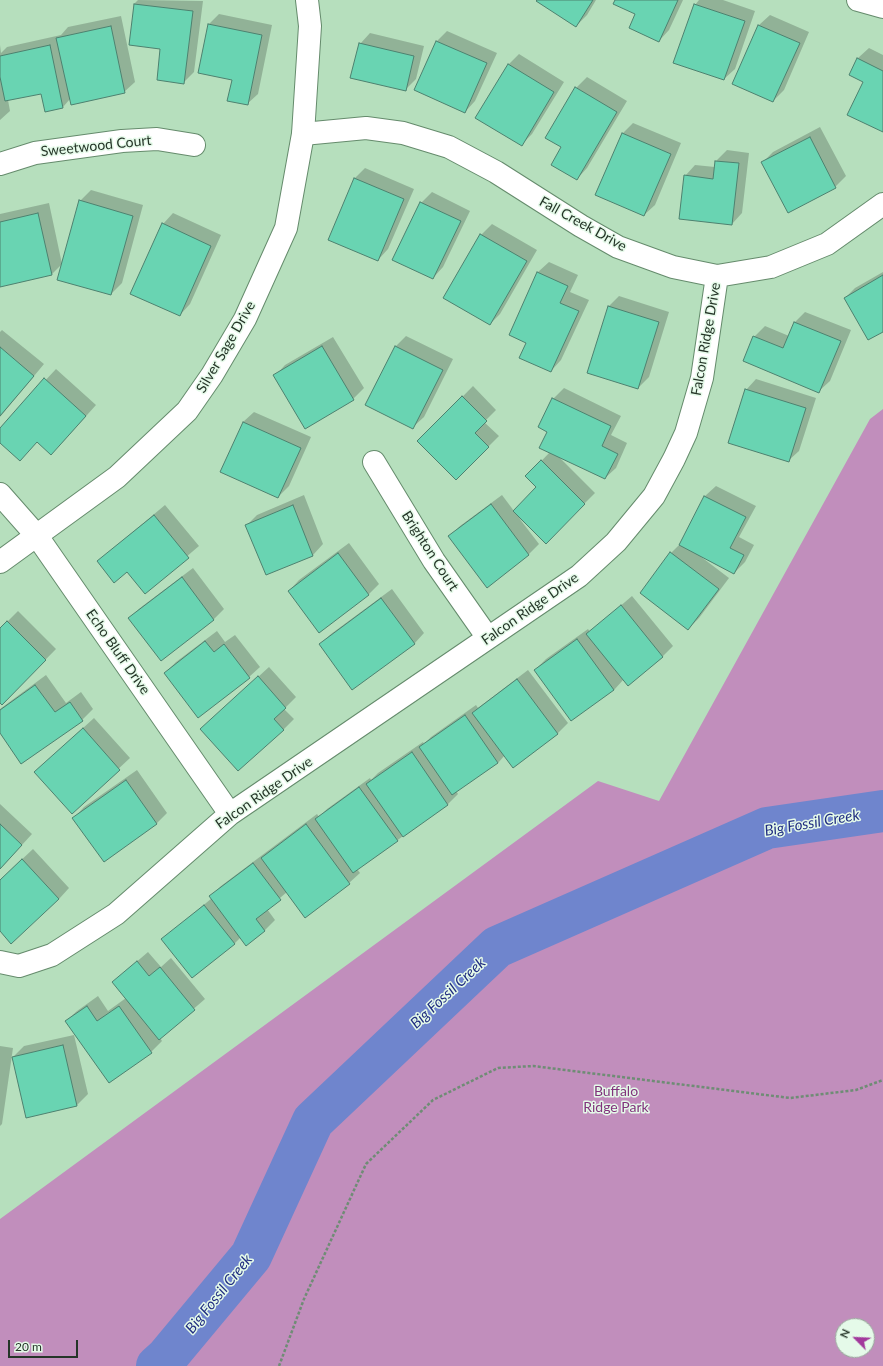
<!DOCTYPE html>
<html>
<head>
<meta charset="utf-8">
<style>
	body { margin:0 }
	#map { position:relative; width:883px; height:1366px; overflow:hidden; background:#b6dfbd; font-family:Lato,sans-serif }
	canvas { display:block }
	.north { position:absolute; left:835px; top:1318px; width:40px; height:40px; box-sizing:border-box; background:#e5fae9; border:1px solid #98ab9c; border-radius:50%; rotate:294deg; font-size:11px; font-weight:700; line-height:16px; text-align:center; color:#253528 }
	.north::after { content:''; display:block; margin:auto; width:14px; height:18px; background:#a2399c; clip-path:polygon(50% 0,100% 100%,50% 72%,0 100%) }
	.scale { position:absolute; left:8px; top:1340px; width:70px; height:18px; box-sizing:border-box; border:2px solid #253528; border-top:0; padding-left:5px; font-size:12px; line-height:14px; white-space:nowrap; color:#253528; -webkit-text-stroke:3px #e5fae9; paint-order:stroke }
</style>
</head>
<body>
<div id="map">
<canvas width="883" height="1366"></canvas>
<div class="north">N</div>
<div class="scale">20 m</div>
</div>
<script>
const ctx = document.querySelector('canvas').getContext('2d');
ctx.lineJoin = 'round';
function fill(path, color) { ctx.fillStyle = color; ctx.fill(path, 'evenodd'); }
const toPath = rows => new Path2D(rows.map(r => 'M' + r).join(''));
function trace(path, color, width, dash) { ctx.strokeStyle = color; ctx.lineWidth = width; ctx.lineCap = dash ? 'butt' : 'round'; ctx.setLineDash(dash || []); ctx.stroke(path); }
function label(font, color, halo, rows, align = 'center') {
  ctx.font = font + ' Lato,sans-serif'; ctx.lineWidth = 3; ctx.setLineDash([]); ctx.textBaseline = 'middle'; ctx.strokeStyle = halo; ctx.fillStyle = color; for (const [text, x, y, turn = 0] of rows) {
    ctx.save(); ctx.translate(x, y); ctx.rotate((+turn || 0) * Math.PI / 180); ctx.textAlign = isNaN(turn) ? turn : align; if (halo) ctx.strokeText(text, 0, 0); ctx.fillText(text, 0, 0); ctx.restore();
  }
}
fill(toPath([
	[883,409,883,1366,0,1366,0,1219,598,781,659,801,870,419],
	[843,1326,867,1326,867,1350,843,1350]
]), '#c18ebc');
fill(toPath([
	[138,0,203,1,194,72,184,82,162,48,130,44,134,4],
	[538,0,596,0,587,15,576,26],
	[616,0,683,0,669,30,659,41,636,13],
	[699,0,723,0,755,11,735,69,724,79,695,5],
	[219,14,272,25,258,94,247,104,233,79,208,25],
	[770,15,809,32,784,90,773,101,733,83,759,25],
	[121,16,135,82,124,92,70,99,63,107,46,110,42,92,8,100,10,111,0,120,0,45,1,53,7,47,61,35,68,27],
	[447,31,497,53,475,101,465,112,415,90,437,41],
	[370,33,424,46,416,79,405,90,360,44],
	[869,48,883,55,883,131,865,82,850,75,858,58],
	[519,54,564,82,532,134,521,145,508,65],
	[587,77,627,101,587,168,577,179,562,147,547,138,576,88],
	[633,123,681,143,655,205,644,215,623,133],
	[820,127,846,176,835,187,763,162,773,152],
	[727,150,749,153,742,213,732,224,685,176,695,165,715,167,716,161],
	[365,168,414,189,388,249,378,260,354,179],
	[91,190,143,205,122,283,111,294,80,201],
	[432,192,470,211,443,267,433,278,421,203],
	[49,203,62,264,52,274,0,286,0,214],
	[173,213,221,235,190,304,180,315,163,224],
	[492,224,537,250,500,314,490,324,444,298,481,235],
	[549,262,578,275,570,292,589,300,561,360,551,371,528,342,538,272],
	[883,272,883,330,845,298,855,288],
	[619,296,669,312,649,377,638,388,608,307],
	[805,312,851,330,830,381,819,391,754,337,765,326,789,336,795,322],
	[2,330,44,364,0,417,0,332],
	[406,336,453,359,424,417,413,427,367,404,396,346],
	[333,337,364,388,353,399,275,376,285,365],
	[56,369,96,405,62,443,0,442,0,429],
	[756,379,816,398,799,451,788,461,746,390],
	[473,386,496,410,484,422,499,436,456,479,419,441],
	[564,388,621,416,611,435,627,443,616,468,605,478,558,456,595,493,546,542,519,518,539,544,528,555,450,536,460,526,502,495,514,511,538,487,527,476,550,452,549,432,553,399],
	[254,412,311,437,289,486,278,497,243,422],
	[716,486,756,506,739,537,754,545,745,562,734,573,700,556,729,578,699,618,688,629,641,593,671,553,681,543,705,496],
	[304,495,323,544,313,555,267,574,247,525,257,515],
	[165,505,199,546,145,592,128,570,98,561],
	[349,543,379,584,369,594,319,632,289,591,299,580],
	[193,568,224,609,214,619,161,660,129,618,140,608],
	[392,589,424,633,414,644,320,644,331,634],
	[632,596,673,646,662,657,624,679,614,690,535,670,546,659,588,629,590,632],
	[18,611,56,649,2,704,0,702,0,629],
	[217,631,225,642,235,635,260,667,249,677,165,673,176,662],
	[269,667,296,697,284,709,294,719,283,730,201,729],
	[528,670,568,723,557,734,505,755,498,763,456,791,458,794,448,804,357,869,360,873,349,883,287,892,267,909,275,920,264,931,241,937,234,944,163,939,212,898,211,896,221,886,317,814,319,817,327,809,370,778,371,780,378,773,423,742,424,744,431,737,476,705,478,708],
	[46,675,66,703,81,692,93,709,82,720,22,762,0,732,0,709],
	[94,718,130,758,72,812,35,772],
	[137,770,167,813,156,824,74,818,84,807],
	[0,804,32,834,0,869],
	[33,849,69,888,59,899,0,930,0,880],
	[148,952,161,967,171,958,205,999,160,1038,162,1041,151,1052,109,1082,66,1021,77,1011,98,996,108,1011,126,998,113,982],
	[74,1035,88,1094,77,1105,27,1116,13,1057,24,1046],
	[0,1046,13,1048,2,1124,0,1126]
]), '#0003');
trace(toPath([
	[157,1366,167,1357,251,1256,313,1121,497,947,767,828,883,811]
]), '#6f85cd', 42);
const building = toPath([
	[537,0,593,0,576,27,536,1,537,0],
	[615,0,678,0,659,42,629,28,635,14,613,4,615,0],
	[134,4,193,11,184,84,157,80,160,49,129,45,134,4],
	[694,4,745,21,724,80,673,63,694,4],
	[208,24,262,35,248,105,227,101,232,80,198,73,208,24],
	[758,25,800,43,773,102,732,84,758,25],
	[111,26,125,93,71,105,56,38,111,26],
	[436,41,487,63,465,113,414,90,436,41],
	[359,43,414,56,406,91,350,78,359,43],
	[50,45,63,108,45,112,41,94,5,101,0,77,0,56,50,45],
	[857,58,883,71,883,132,847,115,863,82,849,75,857,58],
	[508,64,554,92,522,146,475,118,508,64],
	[575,87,617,112,577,180,551,165,561,147,545,138,575,87],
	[622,133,671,154,644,216,595,195,622,133],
	[810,137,836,188,788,213,761,162,810,137],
	[715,161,739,163,732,225,679,219,684,175,713,179,715,161],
	[354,178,404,199,378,261,328,240,354,178],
	[79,200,133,216,111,295,57,280,79,200],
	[420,202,461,221,433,279,392,260,420,202],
	[38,213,52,275,0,287,0,222,38,213],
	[162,223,211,246,180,316,130,294,162,223],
	[480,234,527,261,490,325,443,298,480,234],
	[537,272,568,286,560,303,579,311,551,372,519,358,526,343,509,335,537,272],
	[883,275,883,332,868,340,844,298,883,275],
	[608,306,659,322,638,389,587,373,608,306],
	[794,322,841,341,819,393,743,361,753,336,783,348,794,322],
	[322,346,354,400,305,429,273,375,322,346],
	[395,346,443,370,413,429,365,405,395,346],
	[0,347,34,376,0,416,0,347],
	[44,378,86,416,51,455,37,442,20,461,0,443,0,428,44,378],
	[745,389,806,408,789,462,728,443,745,389],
	[462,396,487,421,475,433,489,447,456,480,417,441,462,396],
	[552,398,611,426,602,446,618,454,605,479,539,448,547,432,538,427,552,398],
	[243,422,301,448,278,498,220,472,243,422],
	[541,460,585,504,546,544,513,511,536,487,525,476,541,460],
	[704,496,746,517,730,548,744,555,734,574,679,545,704,496],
	[491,504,529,555,487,588,448,536,491,504],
	[293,505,313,556,266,575,245,525,293,505],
	[154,515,189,558,145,594,127,572,114,583,97,561,154,515],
	[670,552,719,589,688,630,640,593,670,552],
	[338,553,369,595,319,633,288,591,338,553],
	[182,577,214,620,161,661,128,618,182,577],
	[381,598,415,644,352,690,319,644,381,598],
	[621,605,663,657,628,686,586,634,621,605],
	[7,621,46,660,2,705,0,703,0,628,7,621],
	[577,639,614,690,571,721,534,670,577,639],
	[205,641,214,652,224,644,250,678,198,718,164,673,205,641],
	[258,676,286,708,274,719,284,730,238,771,200,729,258,676],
	[517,679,558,734,513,768,472,713,517,679],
	[35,685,55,712,70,702,83,721,21,764,0,733,0,710,35,685],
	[465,715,498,763,452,795,419,747,465,715],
	[83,728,120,770,72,814,34,772,83,728],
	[412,752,448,805,403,837,366,784,412,752],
	[126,780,157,824,104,862,72,818,126,780],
	[359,787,398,841,353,873,315,819,359,787],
	[0,824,22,845,0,869,0,824],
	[306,824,350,884,305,918,261,858,306,824],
	[22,859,59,899,11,944,0,931,0,880,22,859],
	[253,863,281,900,256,919,265,931,246,946,209,896,253,863],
	[204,905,235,944,192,978,161,939,204,905],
	[137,961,149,976,160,967,195,1010,159,1040,112,982,137,961],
	[87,1006,97,1021,119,1006,152,1053,109,1083,65,1021,87,1006],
	[63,1045,77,1106,26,1118,12,1057,63,1045]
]);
fill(building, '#69d4b2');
trace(building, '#4d816f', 1);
const street = toPath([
	[858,0,883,7],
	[303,134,366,128,403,133,449,147,496,172,581,226,618,247,673,267,717,276,771,267,827,244,883,204],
	[0,164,35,153,122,141,157,139,194,145],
	[374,462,434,561,488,638],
	[0,494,37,536,230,814],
	[0,962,19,966,52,955,116,914,230,814,579,576,616,542,654,496,674,459,686,433,702,378,717,276]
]);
const secondary = toPath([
	[0,562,117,477,187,411,212,375,245,319,286,228,303,134,310,26,307,0]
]);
trace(street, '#658b6c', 24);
trace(secondary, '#658b6c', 24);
trace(toPath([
	[279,1366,304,1299,366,1164,433,1100,498,1068,533,1066,790,1098,856,1090,883,1080]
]), '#6f8c75', 2.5, [3, 2]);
trace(street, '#fff', 22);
trace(secondary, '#fff', 22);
label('14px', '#253528', '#e5fae9', [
	["Sweetwood Court",96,146,-6],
	["Fall Creek Drive",583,224,29],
	["Falcon Ridge Drive",706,339,-80],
	["Silver Sage Drive",226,347,-60],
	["Brighton Court",430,551,57],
	["Falcon Ridge Drive",530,609,-35],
	["Echo Bluff Drive",118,652,55],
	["Falcon Ridge Drive",264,793,-35]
]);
label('14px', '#81337c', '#e5fae9', [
	["Buffalo",616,1091],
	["Ridge Park",616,1107]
]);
label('italic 15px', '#202d81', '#e5fae9', [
	["Big Fossil Creek",812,823,-10],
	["Big Fossil Creek",448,993,-43],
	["Big Fossil Creek",219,1294,-51]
]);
</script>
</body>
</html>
